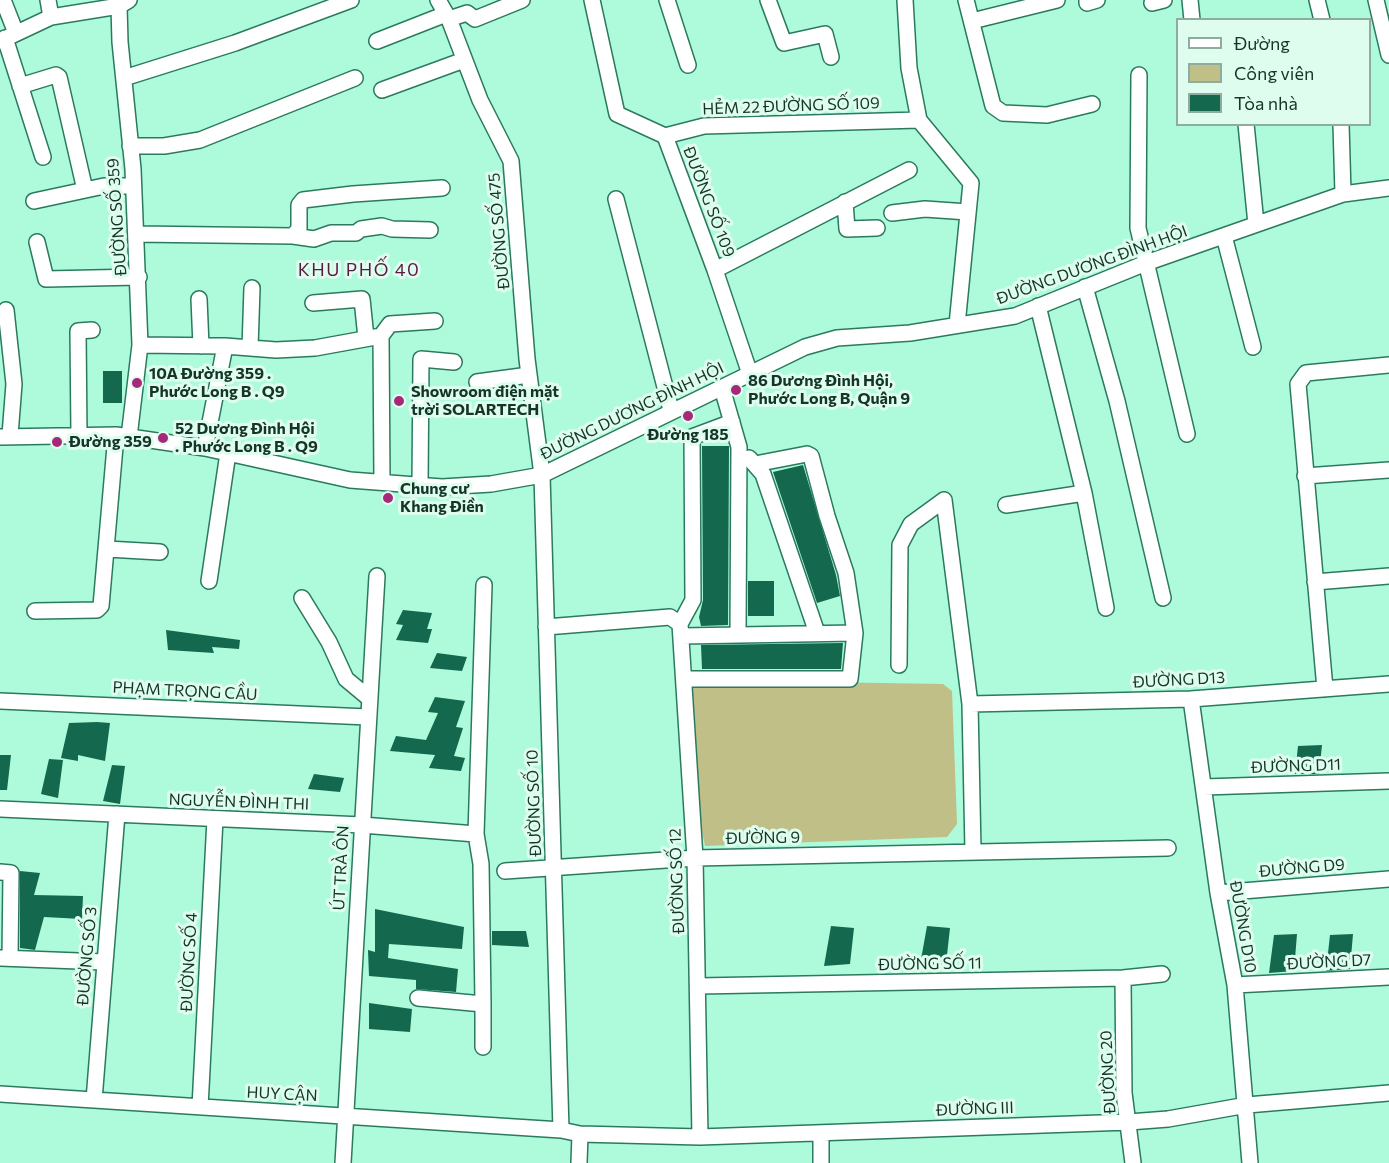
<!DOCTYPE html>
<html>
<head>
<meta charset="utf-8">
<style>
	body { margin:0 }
	#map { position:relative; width:1389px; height:1163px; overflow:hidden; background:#adfbdb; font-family:Commissioner,sans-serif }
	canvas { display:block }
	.legend { position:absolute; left:1176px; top:18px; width:195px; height:108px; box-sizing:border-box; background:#dffdef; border:2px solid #8eada0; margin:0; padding:8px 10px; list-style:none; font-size:18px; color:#153529 }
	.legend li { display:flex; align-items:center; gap:12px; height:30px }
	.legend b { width:30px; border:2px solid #8eada0 }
</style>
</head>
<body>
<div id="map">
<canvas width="1389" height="1163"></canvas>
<ul class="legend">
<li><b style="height:8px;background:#fff"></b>Đường</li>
<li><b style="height:16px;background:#c0bf88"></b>Công viên</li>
<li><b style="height:16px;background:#13684e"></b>Tòa nhà</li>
</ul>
</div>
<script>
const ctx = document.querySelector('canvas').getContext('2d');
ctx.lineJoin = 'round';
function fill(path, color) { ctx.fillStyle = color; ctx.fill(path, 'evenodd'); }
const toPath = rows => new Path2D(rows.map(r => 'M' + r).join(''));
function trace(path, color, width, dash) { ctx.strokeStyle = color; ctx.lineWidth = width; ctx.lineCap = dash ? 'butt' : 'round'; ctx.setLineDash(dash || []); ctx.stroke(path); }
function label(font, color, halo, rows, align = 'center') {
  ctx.font = font + ' Commissioner,sans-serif'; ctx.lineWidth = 6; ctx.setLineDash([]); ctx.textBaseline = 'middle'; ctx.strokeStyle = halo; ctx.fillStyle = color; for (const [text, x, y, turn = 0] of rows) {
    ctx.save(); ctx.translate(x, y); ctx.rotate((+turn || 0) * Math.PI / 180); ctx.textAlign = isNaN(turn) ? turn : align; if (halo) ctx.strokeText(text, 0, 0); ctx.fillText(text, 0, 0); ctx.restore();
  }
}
fill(toPath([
	[695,680,943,684,952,691,957,824,947,837,705,846,701,827,691,688]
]), '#c0bf88');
fill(toPath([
	[103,371,122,371,122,403,103,403],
	[702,446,729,446,729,448,728,625,701,626,699,617,703,600],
	[803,465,836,575,840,596,817,603,773,472],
	[748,581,774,581,774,616,748,616],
	[403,610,432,613,427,629,432,629,428,643,396,640,403,625,396,624],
	[166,630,240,640,239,649,212,647,214,653,168,650],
	[843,643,841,669,702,669,701,645],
	[437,653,467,657,462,671,430,668],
	[435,697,465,701,456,727,463,728,454,756,465,758,461,771,429,768,435,755,390,751,396,736,426,740,438,713,428,712],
	[97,722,110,723,105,761,78,755,78,761,61,758,69,723],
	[1322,745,1319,774,1295,774,1298,746],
	[0,755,11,755,7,790,0,790],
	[49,759,63,760,58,798,41,794],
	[112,765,125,766,120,804,103,801],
	[314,774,344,778,340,792,308,789],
	[20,871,40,873,34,895,83,896,82,919,44,917,35,950,20,948],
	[375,909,464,927,462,949,389,944,388,958,458,969,456,992,416,989,416,980,369,976,368,950,375,952],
	[831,926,854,928,850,964,824,966],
	[927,926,950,928,946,964,920,965],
	[492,931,526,931,529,947,492,945],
	[1297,934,1294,971,1269,973,1274,935],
	[1353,934,1350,969,1326,971,1330,935],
	[369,1003,412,1009,410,1032,369,1029]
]), '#13684e');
const minor = toPath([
	[3,0,16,33],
	[48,0,51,17],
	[129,0,119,6,120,42,133,169,140,345,129,437],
	[438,0,449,19,480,100,511,161,527,359,542,475,561,1130],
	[592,0,617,114,665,136,715,270,750,374],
	[667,0,688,65],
	[768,0,784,43,825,34,831,57],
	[905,0,909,68,919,120,971,183,957,325],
	[966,0,993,106,1003,113,1047,115,1092,104],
	[1087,0,1087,3,1097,0],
	[1190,0,1192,20],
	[1317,0,1322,20],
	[1376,0,1389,55],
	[1152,3,1164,0],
	[449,19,467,13,475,19,522,0],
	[972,21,1057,0],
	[5,38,43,157],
	[0,41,51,17,119,6],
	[377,41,446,14],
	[1139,75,1138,228,1187,434],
	[124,78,235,43,351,0],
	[20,86,56,75,59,77,85,190],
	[382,90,464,60],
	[1246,124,1256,224],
	[1341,124,1343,194],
	[665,136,704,126,919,120],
	[130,146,164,146,200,140,355,78],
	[616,199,671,410],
	[34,201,104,186,133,186],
	[845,202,847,229,877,228],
	[892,213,925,209,968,212],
	[136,234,293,236,314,239,331,233,356,233,361,229,382,226,392,229,430,230],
	[293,236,299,229,299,205,303,200,353,194,442,188],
	[1224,236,1253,347],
	[37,242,46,279,139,277],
	[715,270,909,170],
	[1085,287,1117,401,1163,598],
	[199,299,201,346],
	[313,303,362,299,366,338],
	[1038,306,1084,493,1106,608],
	[6,310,14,384,10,435],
	[140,345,225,346],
	[250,348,252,288],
	[477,382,529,375],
	[722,388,739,447,738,634],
	[79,435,78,331,92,330],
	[0,437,116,435,205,448,350,480,442,487,491,484,542,475,805,347,837,338,910,333,1015,316,1146,263,1343,194,1389,188],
	[205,448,225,346,276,350,315,348,381,336],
	[749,458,763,474,817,633],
	[1305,476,1389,470],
	[382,482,381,336,390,324,435,321],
	[420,485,421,359,454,362],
	[944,500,970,704,973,851],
	[1006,505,1084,493],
	[107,549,160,552],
	[209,581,228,453],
	[1315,582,1389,576],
	[302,598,329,642,346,679,370,699],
	[35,611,97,610,101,606,116,435],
	[680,624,695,858,700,1137],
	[680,624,693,600,692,437,732,422],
	[546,627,670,617,680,624],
	[682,636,855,633,846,573,827,516,811,456,807,454,755,464],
	[899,665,900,545,911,524,944,500],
	[684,679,850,679,855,633],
	[1325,689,1298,384,1306,373,1389,365],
	[1191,699,1218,893,1235,985,1250,1163],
	[0,701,368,717],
	[970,704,1191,699,1389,684],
	[1204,787,1389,781],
	[0,809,362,825,476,834],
	[505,871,695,858,1168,848],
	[0,872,11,873,10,958],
	[1218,893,1389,879],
	[0,958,105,962],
	[1123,978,1124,1093,1133,1163],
	[1235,985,1389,977],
	[699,986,1123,978,1162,974],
	[418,998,483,1004,481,864,476,834,484,585],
	[483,1047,483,1004],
	[0,1094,561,1130,580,1134,700,1137,1129,1122,1168,1119,1247,1105,1389,1093],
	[94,1100,117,814],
	[200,1107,215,819],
	[821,1133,821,1163],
	[343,1163,377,576],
	[579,1163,580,1134]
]);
trace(minor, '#2b7a5f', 18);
trace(minor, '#fff', 15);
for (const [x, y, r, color] of [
	[137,383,6,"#a72879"],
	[736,390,6,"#a72879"],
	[399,401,6,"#a72879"],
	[688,416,6,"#a72879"],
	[163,438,6,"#a72879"],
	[57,442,6,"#a72879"],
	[388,498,6,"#a72879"]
]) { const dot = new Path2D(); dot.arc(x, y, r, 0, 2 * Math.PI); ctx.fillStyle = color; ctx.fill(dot); trace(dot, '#dffdef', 2); }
label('16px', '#153529', '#dffdef', [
	["HẺM 22 ĐƯỜNG SỐ 109",791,106,-2],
	["ĐƯỜNG SỐ 109",709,202,69],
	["ĐƯỜNG SỐ 359",117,217,-94],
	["ĐƯỜNG SỐ 475",499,231,-95],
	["ĐƯỜNG DƯƠNG ĐÌNH HỘI",1092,265,-20],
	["ĐƯỜNG DƯƠNG ĐÌNH HỘI",632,411,-26],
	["ĐƯỜNG D13",1179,680,-3],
	["PHẠM TRỌNG CẦU",185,691,3],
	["ĐƯỜNG D11",1296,766,-2],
	["NGUYỄN ĐÌNH THI",239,802,2],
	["ĐƯỜNG SỐ 10",534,803,-92],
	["ĐƯỜNG 9",763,838,-1],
	["ÚT TRÀ ÔN",341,868,-87],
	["ĐƯỜNG D9",1302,868,-5],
	["ĐƯỜNG SỐ 12",677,881,-92],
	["ĐƯỜNG D10",1243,927,80],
	["ĐƯỜNG SỐ 3",87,956,-85],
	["ĐƯỜNG SỐ 4",189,962,-87],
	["ĐƯỜNG D7",1329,962,-3],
	["ĐƯỜNG SỐ 11",930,964,-1],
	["ĐƯỜNG 20",1108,1072,-93],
	["HUY CẬN",282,1094,3],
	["ĐƯỜNG III",975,1109,-2]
]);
label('bold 16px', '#153529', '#dffdef', [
	["10A Đường 359 .",149,374],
	["Phước Long B . Q9",149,392],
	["86 Dương Đình Hội,",748,381],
	["Phước Long B, Quận 9",748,399],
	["Showroom điện mặt",411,392],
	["trời SOLARTECH",411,410],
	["52 Dương Đình Hội",175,429],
	[". Phước Long B . Q9",175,447],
	["Đường 185",688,435,"center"],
	["Đường 359",69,442],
	["Chung cư",400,489],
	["Khang Điền",400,507]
], 'left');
ctx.letterSpacing = '1.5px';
label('18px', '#591c41', '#dffdef', [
	["KHU PHỐ 40",359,270]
]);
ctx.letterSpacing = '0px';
</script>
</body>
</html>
